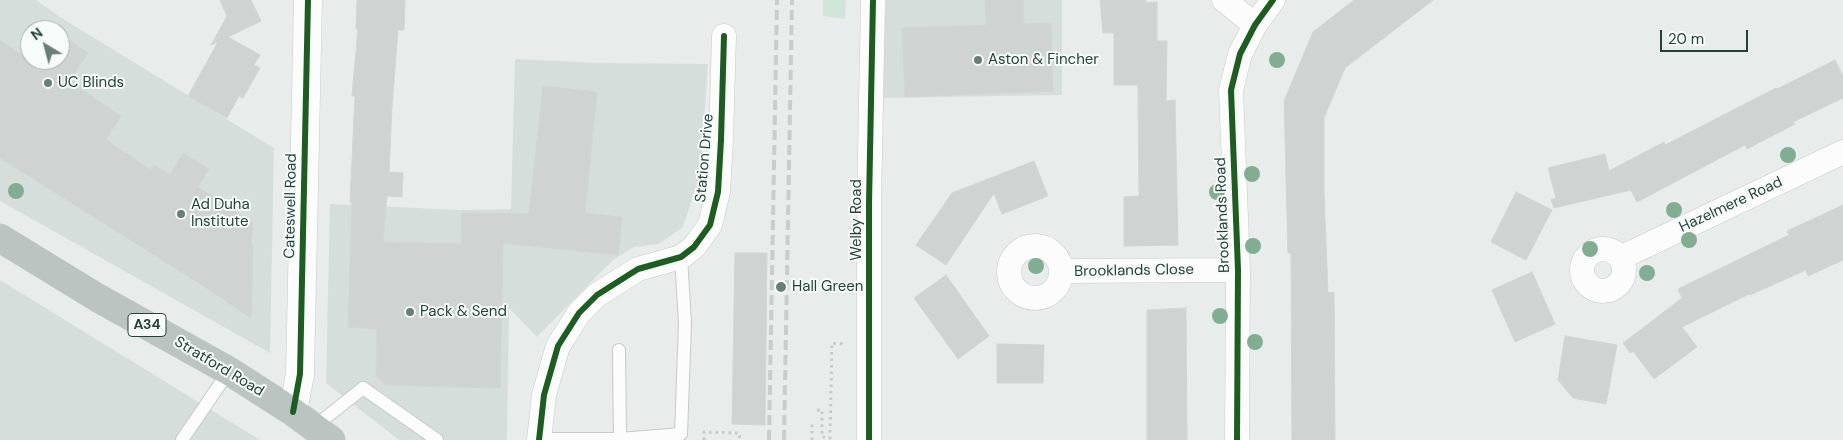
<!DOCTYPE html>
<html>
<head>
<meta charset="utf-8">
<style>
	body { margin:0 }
	#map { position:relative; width:1843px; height:440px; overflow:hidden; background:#e8edeb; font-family:"DM Sans",sans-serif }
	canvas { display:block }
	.north { position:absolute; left:20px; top:20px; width:50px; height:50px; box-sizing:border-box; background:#f7fbf9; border:1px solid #a3b1ad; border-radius:50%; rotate:323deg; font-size:14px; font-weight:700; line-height:20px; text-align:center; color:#24423a }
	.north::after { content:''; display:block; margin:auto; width:18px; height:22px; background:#697e78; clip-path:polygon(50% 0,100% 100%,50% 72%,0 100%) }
	.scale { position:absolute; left:1660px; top:30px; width:88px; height:22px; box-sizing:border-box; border:2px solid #24423a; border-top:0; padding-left:6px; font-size:15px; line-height:18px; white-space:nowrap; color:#24423a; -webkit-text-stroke:4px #f7fbf9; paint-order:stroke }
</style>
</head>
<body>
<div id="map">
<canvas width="1843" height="440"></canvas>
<div class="north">N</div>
<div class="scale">20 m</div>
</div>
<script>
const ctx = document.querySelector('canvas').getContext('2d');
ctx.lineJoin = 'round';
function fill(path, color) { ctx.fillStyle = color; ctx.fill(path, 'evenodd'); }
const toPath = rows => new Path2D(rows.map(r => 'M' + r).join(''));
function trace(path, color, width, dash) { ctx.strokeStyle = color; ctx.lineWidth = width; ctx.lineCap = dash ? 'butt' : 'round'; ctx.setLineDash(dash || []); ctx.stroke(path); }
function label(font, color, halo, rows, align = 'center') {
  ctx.font = font + ' "DM Sans",sans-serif'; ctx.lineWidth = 4; ctx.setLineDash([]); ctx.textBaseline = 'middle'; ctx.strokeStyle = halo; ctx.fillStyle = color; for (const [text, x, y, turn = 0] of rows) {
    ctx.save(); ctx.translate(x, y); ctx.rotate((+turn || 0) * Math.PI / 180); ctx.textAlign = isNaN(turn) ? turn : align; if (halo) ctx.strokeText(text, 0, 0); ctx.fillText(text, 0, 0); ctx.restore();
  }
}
fill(toPath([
	[0,0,36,0,60,17,274,148,270,353,0,201],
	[30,30,60,30,60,60,30,60],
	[886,0,1062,0,1062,95,881,98],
	[515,59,599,63,708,64,700,175,683,227,659,244,634,247,613,260,537,337,509,308,507,440,399,440,326,383,330,204,458,210,511,209],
	[0,280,260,440,0,440]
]), '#d6dedb');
fill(toPath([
	[823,0,846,0,845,19,823,16]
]), '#d1e6d8');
const building = toPath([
	[220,0,251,0,261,21,228,37,260,55,254,65,260,68,243,98,239,96,227,118,188,96,218,42,211,45,227,16,220,0],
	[357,0,405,0,404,30,398,30,392,107,389,172,403,173,402,197,387,196,383,242,461,244,462,213,529,214,543,86,597,92,585,213,622,217,618,255,503,243,500,388,385,385,376,375,377,329,348,327,352,202,350,202,355,96,352,96,358,29,356,29,357,0],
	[985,0,1023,0,1024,24,1051,23,1053,91,905,97,902,28,986,25,985,0],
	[1100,0,1146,0,1146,3,1157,2,1157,41,1167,41,1166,101,1175,100,1178,245,1124,246,1124,197,1139,196,1138,85,1114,85,1114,33,1103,33,1100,0],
	[1354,0,1433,0,1345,68,1324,118,1324,192,1328,293,1334,292,1335,440,1292,440,1291,253,1288,253,1284,101,1313,32,1354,0],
	[60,34,88,53,69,81,121,116,106,140,151,170,154,165,170,175,183,153,209,169,198,187,253,223,251,245,253,245,251,318,202,285,0,158,0,40,29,60,60,60,60,34],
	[1835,60,1843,76,1843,98,1793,122,1795,124,1747,149,1745,145,1637,202,1631,190,1554,208,1551,200,1556,198,1548,168,1605,154,1609,171,1664,142,1665,145,1776,88,1777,89,1835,60],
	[1034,161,1048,196,1002,214,994,193,946,265,916,245,952,193,1034,161],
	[1516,192,1552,210,1526,260,1491,242,1516,192],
	[1843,205,1843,260,1808,276,1806,270,1750,295,1749,294,1682,327,1697,347,1654,379,1633,351,1630,353,1623,343,1682,298,1678,289,1789,235,1787,231,1843,205],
	[735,253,767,253,765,425,732,424,735,253],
	[1532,272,1555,324,1515,342,1492,290,1532,272],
	[946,275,989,336,958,359,914,298,946,275],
	[1186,308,1187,440,1147,440,1147,310,1186,308],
	[1565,336,1617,345,1606,404,1573,398,1558,380,1565,336],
	[997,344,1044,345,1043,383,997,383,997,344]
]);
fill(building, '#cfd4d2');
trace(building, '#d1d6d4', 1);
const lane = toPath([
	[619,350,620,439],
	[314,427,363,388,437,440],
	[539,439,620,439,681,434,685,323,681,257],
	[182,440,229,371]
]);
const street = toPath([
	[1224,0,1255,25],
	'1009 272a26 26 0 1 1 52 0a26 26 0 1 1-52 0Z',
	'1582 270a21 21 0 1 1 42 0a21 21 0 1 1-42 0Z',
	[1620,258,1843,152],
	[1061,271,1238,270],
	[539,440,544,395,558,346,579,313,597,295,638,269,681,257,694,247,710,225,718,192,721,140,724,36],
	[869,440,869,204,873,0],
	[1237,440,1238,270,1231,90,1240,54,1255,25,1273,0]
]);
const secondary = toPath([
	[293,412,300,374,308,0]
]);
const highway = toPath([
	[0,238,98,298,229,371,293,412,331,440]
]);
trace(lane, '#c5cac8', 14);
trace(street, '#c5cac8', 25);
trace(secondary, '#c3cbc8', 29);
trace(highway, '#c3ccc9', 29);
trace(toPath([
	[817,410,822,410,822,437,830,438,832,343,842,344,842,346],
	[704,440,704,432,739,433,740,440],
	[812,440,812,423]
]), '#c3ccca', 3, [2.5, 4]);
trace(lane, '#fcfcfc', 12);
trace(street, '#fcfcfc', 24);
trace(secondary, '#fcfcfc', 28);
trace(highway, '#bcc4c2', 28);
trace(toPath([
	[769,440,777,0],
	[784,440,792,0]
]), '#c9cdcc', 4, [10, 5]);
trace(toPath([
	[293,412,300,374,308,0],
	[539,440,544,395,558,346,579,313,597,295,638,269,681,257,694,247,710,225,718,192,721,140,724,36],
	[869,440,869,204,873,0],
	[1237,440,1238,270,1231,90,1240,54,1255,25,1273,0]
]), '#1b5e20', 6);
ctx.fillStyle = '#81ae93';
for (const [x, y] of [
	[1277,60],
	[1788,155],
	[1252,174],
	[16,191],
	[1217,192],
	[1674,210],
	[1689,240],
	[1253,246],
	[1590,249],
	[1036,266],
	[1647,273],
	[1220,316],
	[1255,342]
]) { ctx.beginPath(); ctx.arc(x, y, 8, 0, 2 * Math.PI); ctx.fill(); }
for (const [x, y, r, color] of [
	[978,60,5,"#697e78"],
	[48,83,5,"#697e78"],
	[181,214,5,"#697e78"],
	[781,287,6,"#697e78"],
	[410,312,5,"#697e78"]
]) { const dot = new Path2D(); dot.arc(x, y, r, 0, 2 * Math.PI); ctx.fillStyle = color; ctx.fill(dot); trace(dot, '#f7fbf9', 2); }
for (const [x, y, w] of [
	[147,325,38]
]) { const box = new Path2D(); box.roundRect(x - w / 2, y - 11.5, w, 23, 4); ctx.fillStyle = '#f7fbf9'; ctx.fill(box); trace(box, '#24423a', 1); }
label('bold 14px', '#24423a', null, [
	["A34",147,325]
]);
label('15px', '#24423a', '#f7fbf9', [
	["Aston & Fincher",988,60],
	["UC Blinds",58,83],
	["Ad Duha",191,205],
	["Institute",191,222],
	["Hall Green",792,287],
	["Pack & Send",420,312]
], 'left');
label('15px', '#24423a', '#f7fbf9', [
	["Station Drive",705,158,-85],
	["Hazelmere Road",1731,205,-25],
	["Cateswell Road",291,206,-89],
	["Brooklands Road",1223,215,-92],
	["Welby Road",857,220,-90],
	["Brooklands Close",1134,271,-1],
	["Stratford Road",219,367,31]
]);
</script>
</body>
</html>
